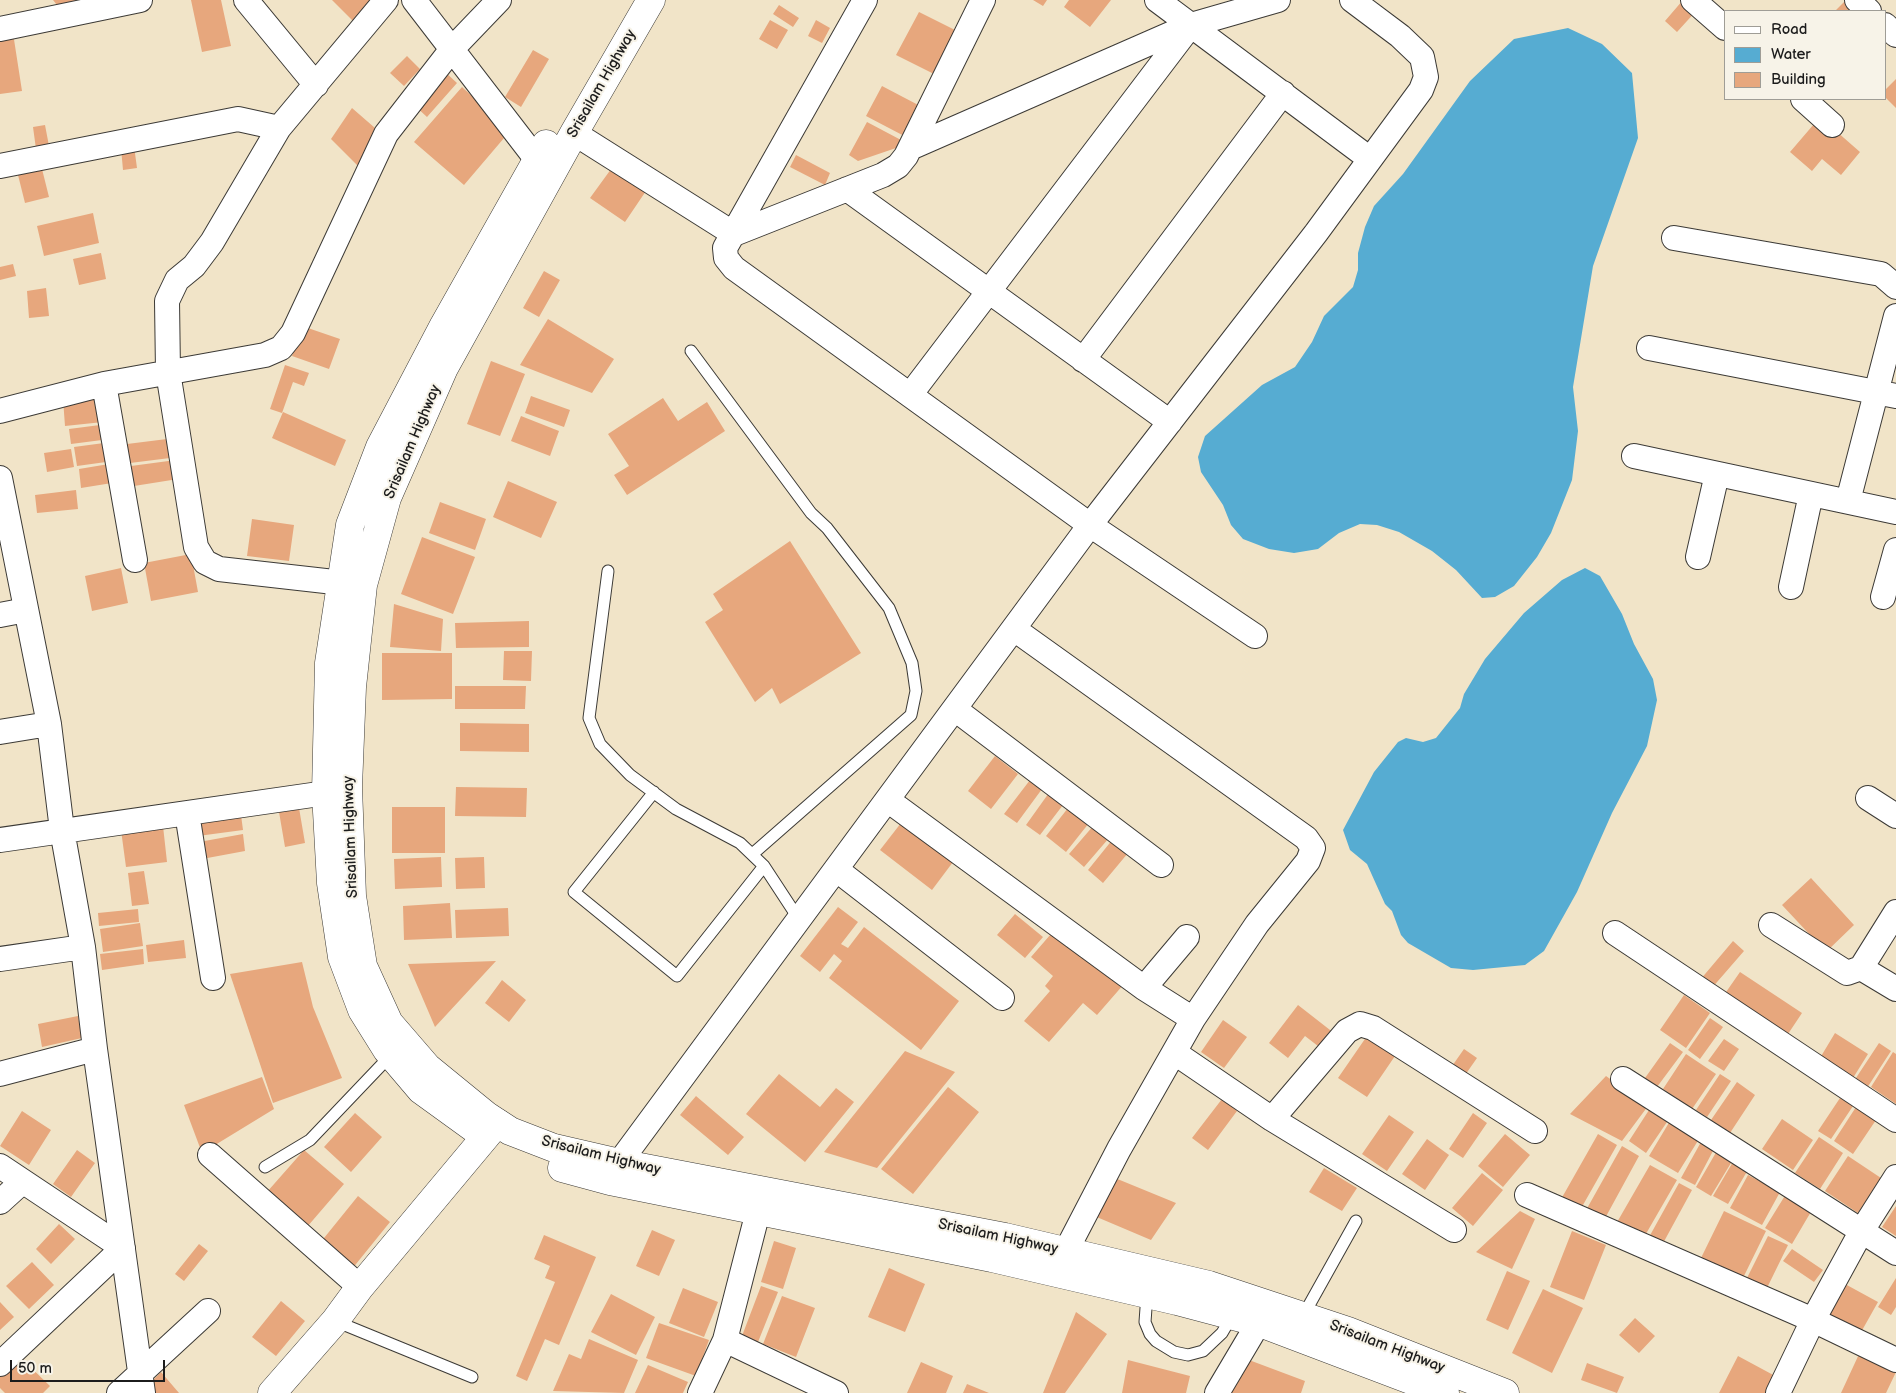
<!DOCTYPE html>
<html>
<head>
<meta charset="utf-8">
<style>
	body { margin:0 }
	#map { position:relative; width:1896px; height:1393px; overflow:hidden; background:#f1e4c8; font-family:"Balsamiq Sans",sans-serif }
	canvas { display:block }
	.legend { position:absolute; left:1724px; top:10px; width:162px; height:90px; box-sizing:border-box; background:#f7f3e8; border:1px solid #9f9d96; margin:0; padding:6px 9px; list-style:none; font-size:15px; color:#1c1c1c }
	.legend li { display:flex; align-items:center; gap:10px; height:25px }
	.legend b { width:25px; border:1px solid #9f9d96 }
	.scale { position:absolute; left:10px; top:1360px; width:155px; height:22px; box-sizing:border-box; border:2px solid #1c1c1c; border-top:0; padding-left:6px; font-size:15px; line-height:18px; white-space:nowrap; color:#1c1c1c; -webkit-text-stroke:4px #f7f3e8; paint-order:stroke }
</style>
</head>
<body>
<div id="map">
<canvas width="1896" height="1393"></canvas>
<ul class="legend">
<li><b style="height:6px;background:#fff"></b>Road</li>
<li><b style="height:14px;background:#56acd2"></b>Water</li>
<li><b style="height:14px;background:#e7a77d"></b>Building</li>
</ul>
<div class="scale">50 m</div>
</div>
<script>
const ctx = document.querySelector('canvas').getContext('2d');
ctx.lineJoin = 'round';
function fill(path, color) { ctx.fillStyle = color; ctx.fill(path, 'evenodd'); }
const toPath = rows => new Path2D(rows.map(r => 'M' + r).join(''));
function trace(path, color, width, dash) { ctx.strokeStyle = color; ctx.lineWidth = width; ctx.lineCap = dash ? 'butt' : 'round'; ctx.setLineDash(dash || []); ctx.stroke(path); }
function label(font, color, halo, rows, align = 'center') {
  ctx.font = font + ' "Balsamiq Sans",sans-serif'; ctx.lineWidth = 4; ctx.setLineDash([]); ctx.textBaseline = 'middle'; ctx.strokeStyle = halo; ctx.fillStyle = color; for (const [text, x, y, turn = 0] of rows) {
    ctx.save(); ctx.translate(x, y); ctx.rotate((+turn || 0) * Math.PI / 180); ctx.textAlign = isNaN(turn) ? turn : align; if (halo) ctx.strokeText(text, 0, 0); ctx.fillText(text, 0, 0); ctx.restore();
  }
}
fill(toPath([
	[1568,28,1602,44,1632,73,1638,138,1593,266,1573,387,1578,431,1572,480,1551,533,1537,557,1514,586,1495,597,1482,598,1456,570,1432,551,1399,532,1377,525,1360,524,1339,533,1318,549,1294,553,1269,549,1243,539,1231,525,1223,505,1201,472,1198,457,1205,436,1262,385,1295,367,1312,342,1324,316,1353,287,1358,270,1358,253,1365,227,1374,206,1403,174,1470,81,1514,39],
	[1585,568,1600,576,1622,614,1634,644,1653,679,1657,700,1647,746,1612,813,1577,892,1544,951,1525,965,1473,970,1451,968,1408,943,1401,935,1392,911,1385,904,1367,864,1350,850,1343,830,1374,772,1398,742,1406,738,1423,742,1436,738,1460,708,1464,694,1485,659,1524,613,1562,580]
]), '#56acd2');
fill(toPath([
	[53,0,76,0,76,1,57,5],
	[191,0,221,0,231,46,202,52],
	[332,0,374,0,354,22],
	[1033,0,1047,0,1043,6],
	[1069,0,1111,0,1090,27,1064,7],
	[1683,0,1697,10,1677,32,1665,21],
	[1845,1,1856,11,1835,11],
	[779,5,799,18,793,27,773,14],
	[919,12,961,33,938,76,896,55],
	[770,20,788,30,777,49,759,39],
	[816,20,830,28,822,43,808,36],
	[13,33,22,91,0,94,0,35],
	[533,50,549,59,521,107,505,97],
	[407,56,420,69,404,86,390,73],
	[444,71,457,83,427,117,414,105],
	[1896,79,1896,108,1885,97,1885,90],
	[882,86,924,108,908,138,866,116],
	[462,87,510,131,464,185,414,142],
	[352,108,375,128,358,166,331,139],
	[1820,117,1860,152,1841,175,1822,159,1812,171,1790,152],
	[867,122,901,140,896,148,858,161,849,155],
	[45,125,49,146,36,149,33,127],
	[134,146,137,168,123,170,121,148],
	[796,155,830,173,825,185,790,167],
	[41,165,49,197,25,203,17,171],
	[614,165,648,188,625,222,590,198],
	[93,213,99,243,44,256,37,226],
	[101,253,106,279,79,285,73,259],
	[13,264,16,276,0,280,0,267],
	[544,271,560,280,539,317,523,308],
	[46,288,49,316,29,318,27,291],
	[548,319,614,359,592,393,520,365],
	[302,326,340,339,329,369,292,356],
	[491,361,525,374,500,436,467,424],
	[285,365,309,373,304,386,293,382,282,413,270,409],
	[100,395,103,422,65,426,63,399],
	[531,396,570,410,564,427,525,413],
	[663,398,678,421,707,402,725,431,627,495,614,475,629,466,608,434],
	[283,412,346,440,335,466,272,438],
	[521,416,559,431,550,456,511,441],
	[100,425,102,440,71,444,69,429],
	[167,439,170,458,122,464,119,445],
	[104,443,106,462,77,466,74,447],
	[71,449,74,467,47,472,44,453],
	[176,460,178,479,134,486,131,466],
	[109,464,112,483,81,488,79,469],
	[508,481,557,502,541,538,493,517],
	[76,490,78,509,37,513,35,495],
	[440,502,486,519,475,550,429,533],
	[252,519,294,525,289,561,247,556],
	[422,537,475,557,453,614,401,594],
	[790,541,861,653,780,704,772,688,755,702,705,622,723,610,713,594],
	[191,554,198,592,151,601,144,563],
	[121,568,128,603,92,611,85,576],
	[394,604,443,619,441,651,390,647],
	[529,621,529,647,456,648,455,623],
	[504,651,532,651,531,681,503,680],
	[382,653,452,653,452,699,382,700],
	[455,686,526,686,525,709,455,709],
	[460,723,529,724,529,752,460,751],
	[995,756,1018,774,991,809,968,791],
	[1030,780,1042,789,1017,823,1004,814],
	[456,787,527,788,526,817,455,816],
	[1051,790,1066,801,1040,835,1026,825],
	[392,807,445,807,445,853,392,853],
	[299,808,305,843,285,847,279,812],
	[1068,808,1089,823,1066,852,1046,836],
	[241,815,243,830,198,836,196,822],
	[901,823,953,862,932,890,880,850],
	[1094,825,1109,838,1084,867,1069,854],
	[163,826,167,862,126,867,121,830],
	[243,834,245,851,202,859,199,842],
	[1117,834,1133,847,1103,883,1088,870],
	[441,857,442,887,395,889,394,859],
	[484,857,485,888,456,889,455,858],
	[144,871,149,904,132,906,128,873],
	[1811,878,1854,925,1826,952,1782,905],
	[450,903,452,938,404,940,403,906],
	[838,907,858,922,841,944,848,948,864,927,959,1001,921,1050,829,978,842,961,834,954,820,972,800,956],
	[508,908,509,936,456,938,455,910],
	[138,909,139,922,99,926,98,913],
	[1015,914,1043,937,1025,958,997,935],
	[140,923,143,946,103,952,100,929],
	[1057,927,1124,984,1097,1015,1083,1003,1049,1042,1024,1021,1050,991,1045,986,1053,976,1031,957],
	[184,940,186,958,148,962,146,945],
	[1733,941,1744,951,1711,989,1700,980],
	[143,949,144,964,102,970,100,954],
	[496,961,435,1027,408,964],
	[302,962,313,1007,342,1078,273,1103,230,974],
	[1740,972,1802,1013,1786,1037,1724,995],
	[502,980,526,1000,509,1022,485,1003],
	[1684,995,1710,1013,1686,1048,1660,1030],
	[1298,1005,1339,1037,1327,1053,1305,1036,1288,1058,1269,1043],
	[78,1016,82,1038,42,1047,38,1024],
	[1710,1018,1723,1027,1700,1059,1688,1050],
	[1223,1020,1247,1037,1224,1068,1201,1052],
	[1835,1033,1868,1054,1853,1078,1820,1058],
	[1367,1036,1395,1056,1367,1097,1338,1078],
	[1724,1039,1739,1049,1724,1071,1708,1061],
	[1670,1043,1683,1052,1657,1087,1645,1078],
	[1879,1043,1891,1051,1867,1088,1854,1081],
	[1464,1049,1477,1058,1463,1078,1450,1069],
	[905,1051,955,1072,877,1168,824,1152],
	[1893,1052,1896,1054,1896,1104,1871,1087],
	[1686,1054,1716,1074,1692,1109,1663,1089],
	[779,1074,820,1107,836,1088,854,1102,805,1162,746,1114],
	[1720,1074,1731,1081,1707,1117,1696,1110],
	[1606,1076,1648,1106,1622,1141,1570,1114],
	[262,1077,274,1109,202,1153,184,1105],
	[1737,1082,1755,1095,1730,1133,1711,1120],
	[948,1087,979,1112,913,1194,881,1169],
	[696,1096,744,1137,728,1155,680,1115],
	[1840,1098,1853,1106,1831,1139,1818,1131],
	[1222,1099,1237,1111,1208,1150,1192,1138],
	[1856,1107,1876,1120,1853,1154,1834,1141],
	[1649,1110,1667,1122,1646,1153,1629,1141],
	[22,1111,51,1130,29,1165,0,1146],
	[355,1113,382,1137,351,1172,324,1147],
	[1473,1113,1487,1123,1463,1158,1449,1149],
	[1389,1115,1414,1132,1387,1171,1362,1154],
	[1782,1119,1813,1140,1793,1170,1762,1149],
	[1670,1121,1699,1139,1678,1173,1649,1156],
	[1505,1134,1530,1155,1503,1187,1478,1166],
	[1598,1134,1617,1145,1579,1212,1560,1201],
	[1819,1137,1843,1153,1820,1189,1795,1173],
	[1427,1139,1449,1155,1425,1190,1402,1174],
	[1701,1142,1714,1149,1695,1185,1681,1178],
	[1622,1146,1639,1156,1603,1222,1585,1212],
	[1718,1149,1734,1158,1711,1196,1696,1187],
	[77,1150,95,1163,71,1197,53,1184],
	[304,1150,344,1184,307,1227,267,1192],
	[1848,1156,1881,1178,1858,1213,1825,1191],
	[1734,1160,1749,1168,1728,1204,1713,1196],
	[1650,1165,1677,1180,1643,1239,1616,1224],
	[1324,1168,1357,1188,1342,1211,1309,1192],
	[1482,1173,1503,1190,1473,1226,1452,1208],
	[1748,1175,1780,1192,1762,1225,1730,1208],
	[1115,1178,1176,1203,1151,1240,1092,1215],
	[1679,1183,1692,1190,1661,1247,1648,1239],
	[1786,1194,1812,1210,1792,1244,1765,1228],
	[358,1196,390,1222,352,1269,320,1243],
	[1896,1206,1896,1236,1882,1227],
	[1520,1211,1535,1219,1512,1269,1476,1252],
	[1724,1211,1766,1231,1743,1278,1701,1258],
	[59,1224,75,1239,51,1264,36,1249],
	[652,1230,675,1240,659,1276,636,1266],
	[1572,1231,1606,1245,1584,1300,1550,1287],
	[544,1235,596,1257,559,1345,545,1339,527,1381,516,1376,555,1282,545,1278,550,1266,534,1259],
	[1768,1236,1788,1245,1766,1290,1746,1280],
	[774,1241,796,1248,783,1289,761,1282],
	[199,1244,208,1251,184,1281,175,1274],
	[1792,1249,1823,1270,1814,1282,1783,1261],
	[32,1262,54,1285,29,1309,6,1286],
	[889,1268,925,1284,905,1332,868,1317],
	[1507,1271,1530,1281,1508,1330,1486,1320],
	[1896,1278,1896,1307,1891,1315,1878,1307],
	[1845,1284,1878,1302,1860,1334,1827,1315],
	[761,1286,778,1292,758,1342,742,1336],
	[683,1288,718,1302,704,1337,669,1323],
	[1543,1289,1583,1308,1552,1373,1512,1353],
	[611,1294,655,1317,636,1355,591,1332],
	[782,1296,815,1308,796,1357,763,1344],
	[281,1301,305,1321,276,1356,252,1337],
	[0,1302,14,1317,0,1330],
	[1076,1312,1107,1334,1065,1393,1043,1393],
	[1635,1318,1655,1336,1639,1353,1619,1335],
	[659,1323,709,1340,696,1376,646,1358],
	[589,1339,638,1360,624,1393,553,1391,569,1354,581,1359],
	[1860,1352,1896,1372,1886,1393,1841,1393],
	[19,1356,50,1386,43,1393,5,1393,0,1388,0,1376],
	[1738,1356,1777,1377,1769,1393,1719,1393],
	[1128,1360,1190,1376,1186,1393,1122,1393],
	[1249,1360,1305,1381,1301,1393,1226,1393],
	[921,1362,953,1376,946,1393,907,1393],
	[1587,1363,1624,1377,1617,1393,1581,1380],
	[648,1365,688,1382,683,1393,635,1393],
	[161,1372,179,1393,154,1393,151,1382],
	[967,1384,989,1393,963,1393]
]), '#e7a77d');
const lane = toPath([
	[691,351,811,513,827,528,889,608,912,663,916,691,911,715,756,851,751,853],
	[608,571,589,718,600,744,630,775,676,809,740,843,764,866,800,921],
	[654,792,574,892,677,976,764,866],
	[265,1167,310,1140,391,1055],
	[1147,1294,1145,1322,1150,1334,1156,1341,1174,1352,1188,1355,1203,1351,1222,1333,1232,1316],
	[1303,1316,1356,1221],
	[335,1321,472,1377]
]);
const street = toPath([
	[246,0,316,85],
	[414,0,537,160],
	[865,0,725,248,726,258,734,268,1090,525,1255,636],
	[1157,0,1370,159],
	[1693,0,1725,28],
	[1857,0,1869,11],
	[1885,25,1896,35],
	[0,29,140,0],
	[1803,99,1832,125],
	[574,133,734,234,883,175,898,166,906,156,983,0],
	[910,148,1191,25,1278,0],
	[0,166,238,119,279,128],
	[847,189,1170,422],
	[1674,238,1881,274,1896,287],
	[1649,348,1896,396],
	[1083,360,1283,93],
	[104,384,135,560],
	[910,395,1191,25],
	[0,411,104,384,265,355,281,348,293,333,386,134,452,49,499,0],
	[1634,456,1896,512],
	[0,478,49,724,62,830,83,947,95,1049,143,1393],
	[1848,501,1896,316],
	[1698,557,1717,474],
	[343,583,219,569,205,562,196,547,168,372,167,301,177,280,194,266,212,242,279,128,386,0],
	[1791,587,1811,494],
	[1883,597,1896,550],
	[0,615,26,610],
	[1014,629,1306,838,1313,848,1308,861,1257,924,1193,1019],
	[956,710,1161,865],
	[0,732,49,724],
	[1868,798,1896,816],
	[889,801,1144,988,1193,1019,1119,1149,1066,1251],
	[187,813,213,978],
	[0,840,326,793,344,788],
	[837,870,1002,998],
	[1771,925,1847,973,1861,968,1896,912],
	[1615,933,1896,1120],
	[0,959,83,947],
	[1861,968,1896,989],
	[1144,988,1187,937],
	[1175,1053,1272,1119,1454,1230],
	[0,1074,95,1049],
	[1623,1079,1896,1253],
	[1272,1119,1347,1031,1360,1024,1373,1028,1535,1131],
	[210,1155,360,1287],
	[619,1163,1090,525,1316,233,1421,90,1426,77,1422,57,1400,36,1352,0],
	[0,1166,123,1248,0,1364],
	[1527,1195,1813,1320,1896,1360],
	[0,1202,22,1182],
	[725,1340,836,1393],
	[119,1393,208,1311],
	[700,1393,725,1340,763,1192],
	[1217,1393,1268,1307],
	[1778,1393,1813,1320,1861,1232,1896,1177]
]);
const secondary = toPath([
	[272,1393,335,1321,360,1287,497,1123]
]);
const highway = toPath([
	[651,0,574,133,444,368,387,498,363,585,352,687,348,787,352,896,363,966,389,1023,427,1067,487,1116,510,1131,554,1148,619,1163,1005,1237,1209,1285,1348,1331,1505,1393],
	[479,1132,421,1090,387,1050,362,1010,342,957,331,883,326,793,329,663,350,525,380,447,444,325,546,144],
	[562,1168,610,1181,992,1258,1177,1301,1260,1323,1445,1393]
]);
trace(lane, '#3c3a36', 13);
trace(street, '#3c3a36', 26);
trace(secondary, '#3c3a36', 29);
trace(highway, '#3c3a36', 29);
trace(lane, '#fff', 11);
trace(street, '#fff', 24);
trace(secondary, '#fff', 28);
trace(highway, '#fff', 28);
label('15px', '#1c1c1c', '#f7f3e8', [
	["Srisailam Highway",602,84,-60],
	["Srisailam Highway",413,442,-67],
	["Srisailam Highway",351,837,-92],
	["Srisailam Highway",601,1156,14],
	["Srisailam Highway",998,1237,12],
	["Srisailam Highway",1387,1347,21]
]);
</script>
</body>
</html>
